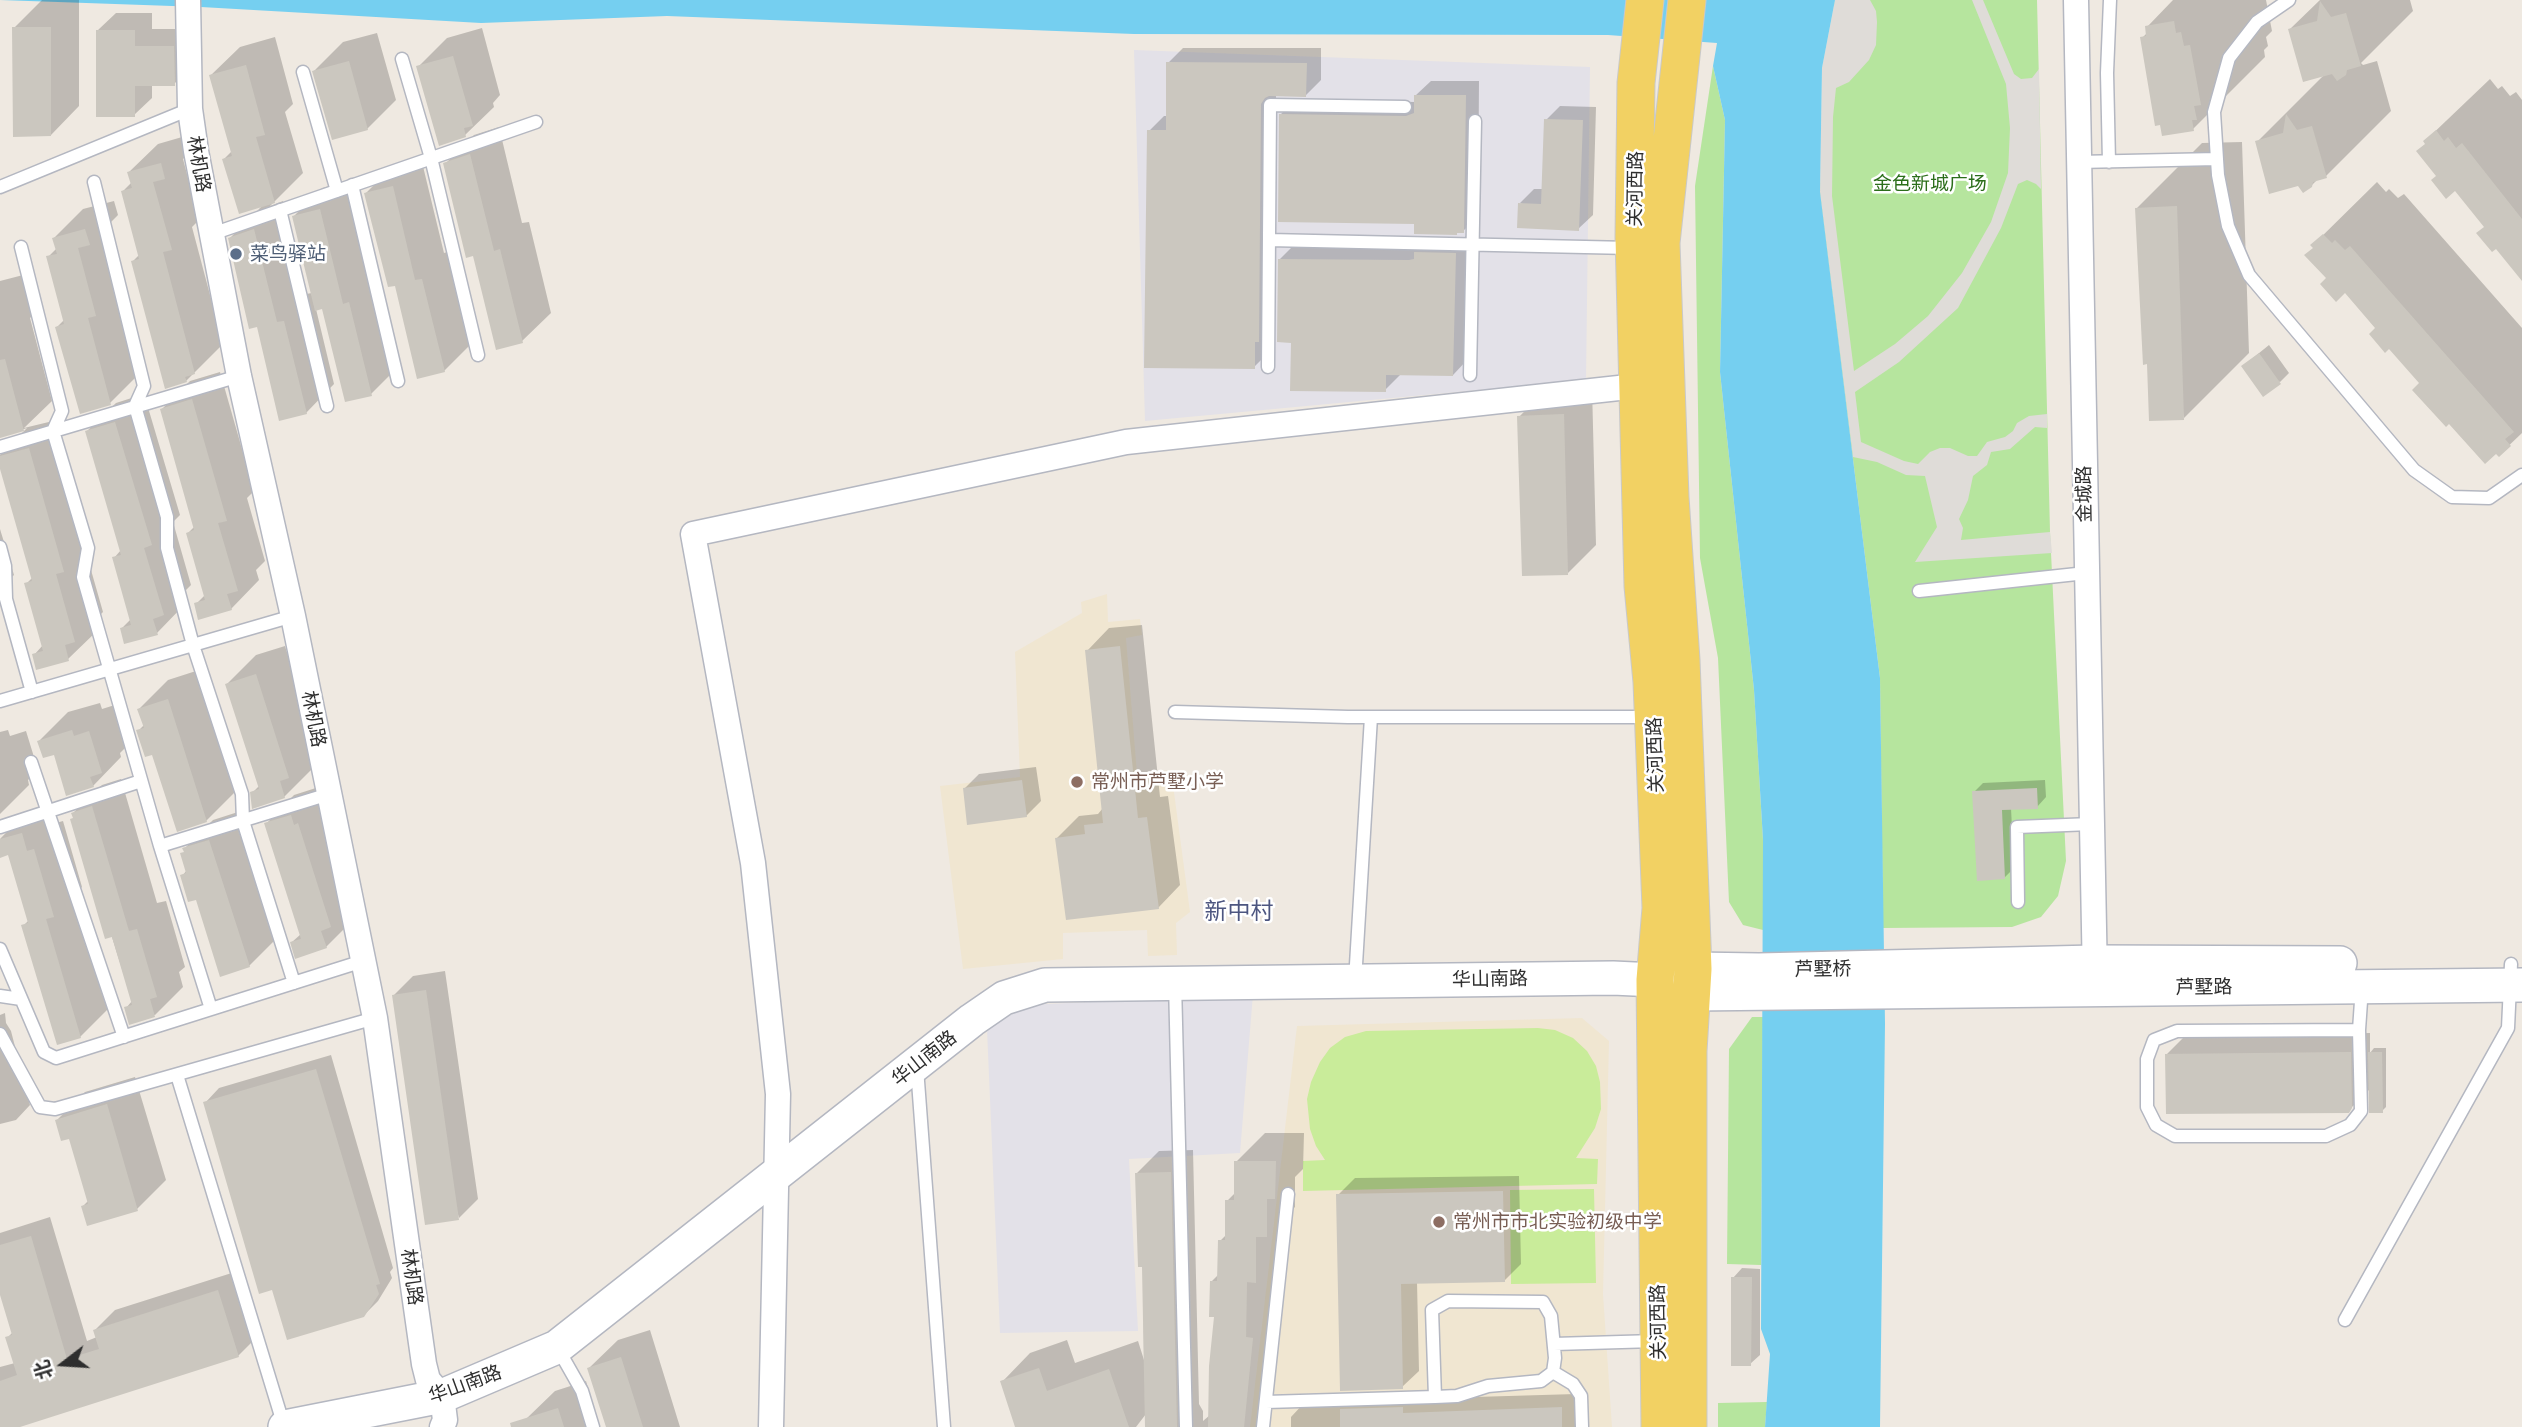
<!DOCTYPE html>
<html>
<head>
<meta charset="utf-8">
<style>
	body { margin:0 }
	#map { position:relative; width:2522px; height:1427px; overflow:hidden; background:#efe9e1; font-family:Barlow,"Noto Sans SC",sans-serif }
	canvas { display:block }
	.north { position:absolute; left:28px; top:1329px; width:70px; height:70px; -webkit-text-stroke:5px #fff; paint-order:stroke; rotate:253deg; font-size:19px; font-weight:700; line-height:28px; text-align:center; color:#2e2e2e }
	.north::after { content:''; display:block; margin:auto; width:24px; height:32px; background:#2e2e2e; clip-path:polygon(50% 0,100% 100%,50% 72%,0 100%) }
</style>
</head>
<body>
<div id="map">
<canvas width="2522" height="1427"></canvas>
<div class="north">北</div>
</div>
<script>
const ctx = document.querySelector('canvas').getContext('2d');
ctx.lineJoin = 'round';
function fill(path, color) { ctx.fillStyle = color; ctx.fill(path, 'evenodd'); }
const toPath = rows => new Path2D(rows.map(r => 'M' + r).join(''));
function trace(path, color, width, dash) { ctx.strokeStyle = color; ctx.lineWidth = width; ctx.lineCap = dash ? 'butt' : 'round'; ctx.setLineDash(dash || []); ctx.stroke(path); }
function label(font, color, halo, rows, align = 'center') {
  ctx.font = font + ' Barlow,"Noto Sans SC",sans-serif'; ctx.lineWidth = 5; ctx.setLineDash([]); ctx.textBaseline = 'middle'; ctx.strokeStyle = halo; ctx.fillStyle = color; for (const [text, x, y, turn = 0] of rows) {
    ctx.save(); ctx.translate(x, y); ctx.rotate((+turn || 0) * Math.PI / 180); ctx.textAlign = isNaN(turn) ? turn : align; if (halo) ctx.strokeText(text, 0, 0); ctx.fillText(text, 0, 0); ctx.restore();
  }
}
fill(toPath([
	[1134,50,1590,67,1586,380,1145,421],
	[1253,994,1240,1153,1129,1159,1138,1331,1000,1333,987,1029,1027,1005]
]), '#e3e1e8');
fill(toPath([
	[1107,594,1108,622,1140,619,1142,635,1126,638,1137,774,1171,770,1190,912,1176,923,1177,955,1148,956,1147,930,1063,933,1063,959,963,969,940,786,1020,777,1015,652,1082,613,1081,602],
	[1582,1018,1609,1041,1603,1294,1612,1427,1250,1427,1297,1026]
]), '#f0e6d1');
fill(toPath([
	[1835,0,2037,0,2050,532,2066,861,2058,896,2041,917,2012,927,1883,928,1880,678,1820,192],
	[1713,66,1725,120,1720,372,1754,690,1763,840,1763,930,1743,925,1729,902,1718,658,1700,558,1695,186],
	[1752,1017,1763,1017,1761,1265,1727,1264,1729,1049],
	[1767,1402,1765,1427,1718,1427,1718,1403]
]), '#b6e59e');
fill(toPath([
	[1538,1028,1555,1030,1573,1038,1587,1051,1596,1066,1600,1082,1601,1109,1595,1128,1576,1158,1598,1159,1597,1184,1303,1191,1303,1161,1325,1160,1316,1146,1310,1129,1307,1099,1311,1082,1320,1062,1330,1048,1345,1037,1366,1031],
	[1594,1189,1596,1283,1511,1284,1510,1190]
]), '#c9ec9a');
fill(toPath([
	[1835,0,1870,0,1876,11,1877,22,1876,45,1869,60,1849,82,1836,88,1833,117,1832,196,1854,371,1895,344,1928,316,1962,273,1991,222,2008,173,2010,128,2006,84,1972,0,1983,0,2014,74,2021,79,2032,78,2039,69,2041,189,2036,184,2027,180,2018,184,2001,228,1958,308,1899,362,1855,392,1861,442,1904,461,1918,464,1930,452,1940,448,1950,448,1968,456,1977,456,1987,442,2005,437,2013,431,2017,423,2029,416,2047,414,2047,428,2035,427,2010,449,1991,452,1987,465,1973,476,1968,500,1959,519,1963,528,1961,540,2050,532,2052,553,1915,562,1937,527,1925,476,1906,475,1877,462,1853,457,1820,192,1822,68]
]), '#dfdcd8');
fill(toPath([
	[0,0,1835,0,1822,68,1820,192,1880,678,1885,1024,1880,1427,1765,1427,1770,1354,1761,1329,1763,840,1754,690,1720,372,1725,120,1713,66,1717,43,1608,35,1134,34,667,16,481,23,201,7]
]), '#75cff0');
fill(toPath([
	[42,0,79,0,79,106,51,135,14,28],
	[2173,0,2266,0,2272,31,2266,37,2268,46,2264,50,2265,57,2193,129,2142,38,2148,32,2147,27],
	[2320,0,2410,0,2413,11,2361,63,2363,65,2377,61,2391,111,2326,176,2319,178,2311,186,2257,142,2324,75,2290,29],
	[116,13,152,13,152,29,191,29,191,67,174,84,152,84,152,98,134,115,98,30],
	[482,28,500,95,493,103,494,107,465,135,418,67,447,38],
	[377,33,396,100,367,129,314,71,343,42],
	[275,37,293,104,285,112,303,173,270,206,283,201,306,294,312,293,294,216,322,188,348,181,400,365,371,394,323,307,316,309,334,384,306,413,258,325,230,238,263,205,224,159,232,151,211,75,240,47],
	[1183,48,1321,48,1321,80,1306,95,1276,95,1274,325,1269,352,1254,367,1149,131,1164,116,1168,116,1168,63],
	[2490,79,2498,89,2502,86,2510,96,2516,92,2522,100,2522,278,2486,226,2455,188,2438,175,2425,141],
	[1431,81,1479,81,1478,217,1463,231,1416,222,1280,115,1295,100,1416,102,1416,95],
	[1560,106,1596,107,1593,215,1578,229,1520,203,1534,189,1544,189,1546,120],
	[499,127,522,223,529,222,551,313,522,341,474,254,445,164,474,135],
	[189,135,193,149,183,159,199,220,192,227,223,344,186,381,133,261,140,254,123,191,132,182,129,172,158,144],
	[2242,142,2249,353,2184,418,2137,208,2202,143],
	[421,158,444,253,450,251,473,342,444,371,396,284,366,193,395,164],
	[2377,182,2386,192,2389,189,2398,198,2404,194,2522,328,2522,433,2499,455,2421,383,2345,291,2328,278,2313,245],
	[114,201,118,215,108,225,138,375,110,403,57,327,64,320,48,257,57,248,54,238,83,209],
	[1432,237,1471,238,1468,359,1453,375,1402,373,1385,390,1293,341,1279,260,1295,244,1424,245],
	[27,274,37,311,30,318,52,401,24,428,57,420,92,541,85,549,103,612,94,621,97,631,68,659,34,655,43,645,26,584,33,577,0,459,0,455,27,428,0,437,0,281],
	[2269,345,2289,373,2280,382,2243,366],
	[220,372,254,491,247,498,265,561,256,570,259,580,231,609,196,604,206,594,188,533,195,526,162,409,190,381],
	[1592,387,1596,545,1568,573,1519,417,1547,388],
	[144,394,180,515,173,522,191,585,182,594,185,604,157,633,121,629,131,619,114,558,121,550,87,431,116,403],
	[0,529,14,575,0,588],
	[1142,625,1160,797,1168,796,1180,885,1158,908,1057,838,1079,816,1098,814,1103,808,1087,651,1109,628],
	[285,646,317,748,309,756,313,768,284,797,252,793,259,786,227,684,256,655],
	[196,671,235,792,206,821,138,731,144,725,139,709,168,680],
	[100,703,102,709,118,704,130,743,120,753,121,757,93,786,39,741,68,712],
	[8,730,10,736,26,731,38,770,28,780,29,785,0,814,0,732],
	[1036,767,1041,801,1026,816,964,789,979,774],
	[121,779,157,903,166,901,185,967,179,972,183,987,155,1015,126,1008,132,1001,73,813,102,785],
	[2045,780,2046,797,2037,807,2011,808,2014,868,2004,878,1974,792,1983,783],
	[319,787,355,918,326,947,292,942,301,934,266,824,294,795],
	[26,812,56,823,63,821,82,887,75,894,109,1008,80,1037,23,926,29,920,10,853,0,849,0,839],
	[238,812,278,937,249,966,182,876,187,870,184,849,213,820],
	[445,971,478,1199,459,1218,394,995,413,976],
	[5,1013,6,1023,11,1031,30,1105,16,1120,0,1124,0,1015],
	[2370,1033,2370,1053,2374,1048,2386,1048,2386,1107,2382,1111,2371,1088,2348,1111,2167,1054,2186,1035],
	[331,1055,393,1268,390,1272,392,1278,378,1301,363,1316,273,1288,205,1103,219,1088],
	[135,1077,166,1180,137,1209,83,1206,89,1200,70,1137,57,1120,85,1092],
	[1265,1133,1304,1133,1303,1169,1295,1177,1295,1207,1284,1217,1284,1252,1275,1261,1269,1427,1154,1427,1146,1414,1136,1427,1017,1427,1002,1382,1030,1353,1067,1340,1075,1363,1138,1341,1144,1360,1143,1265,1136,1174,1159,1151,1193,1150,1199,1404,1203,1411,1203,1421,1210,1415,1215,1315,1211,1282,1219,1274,1220,1241,1227,1234,1227,1201,1236,1192,1236,1162],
	[1519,1176,1521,1264,1504,1281,1417,1282,1419,1371,1402,1387,1338,1195,1355,1178],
	[50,1217,87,1341,97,1337,95,1330,115,1310,238,1271,258,1336,238,1356,10,1427,0,1427,0,1367,15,1363,7,1338,13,1332,0,1289,0,1233],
	[1742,1268,1760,1269,1760,1355,1750,1364,1733,1278],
	[650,1330,680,1427,607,1427,589,1368,618,1340],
	[586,1381,600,1427,529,1427,526,1419,555,1391],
	[1576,1394,1577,1427,1291,1427,1291,1417,1305,1402]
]), '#0003');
fill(toPath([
	[2320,1,2331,17,2346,13,2361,66,2347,70,2346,75,2337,81,2332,74,2303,82,2288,29,2317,21],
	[2174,21,2176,33,2181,32,2184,46,2190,45,2201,105,2194,106,2197,120,2192,120,2194,131,2162,136,2160,125,2155,126,2140,37,2146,36,2145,26],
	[12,27,51,27,51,136,13,137],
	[96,30,135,30,135,46,174,46,175,86,135,86,135,117,96,117],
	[453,56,473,126,464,128,466,137,439,146,416,66],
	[349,61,368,130,332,140,312,71],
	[1166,62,1307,63,1306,97,1269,96,1265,98,1261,104,1259,342,1255,342,1255,369,1144,368,1147,130,1166,130],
	[246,65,265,135,256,137,275,203,239,214,222,159,232,156,209,75],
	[1414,95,1466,95,1464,233,1457,233,1457,235,1414,234,1414,224,1278,222,1279,114,1406,116,1414,113],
	[2286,114,2297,130,2312,126,2327,178,2313,182,2312,187,2303,193,2298,186,2269,194,2255,141,2283,133],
	[1544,119,1583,120,1579,231,1517,228,1518,203,1541,204],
	[2436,130,2444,141,2448,137,2456,148,2462,143,2522,219,2522,281,2496,249,2492,252,2476,233,2484,227,2455,191,2446,199,2431,180,2436,176,2416,151,2425,144,2423,141],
	[470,154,494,251,500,249,523,343,496,350,473,256,466,258,443,163],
	[161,163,165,179,153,182,172,250,163,252,195,374,185,377,187,382,165,389,131,261,139,259,121,191,132,188,127,172],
	[393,186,415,280,422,279,445,372,417,379,395,286,388,287,364,193],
	[2177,206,2184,420,2149,421,2147,364,2143,365,2135,208],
	[320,209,343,304,349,302,372,396,345,402,322,309,315,311,292,216],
	[85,229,90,245,78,248,96,316,88,318,111,405,80,414,55,327,64,324,46,256,57,254,52,238],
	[254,229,277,322,284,321,307,414,279,421,257,327,249,329,228,238],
	[2323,234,2332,243,2335,240,2345,250,2350,246,2514,432,2505,439,2511,446,2499,457,2496,454,2485,464,2449,424,2446,427,2412,390,2419,383,2389,349,2385,353,2369,334,2375,328,2345,293,2336,302,2320,284,2326,278,2304,255,2313,248,2310,245],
	[1414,252,1456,253,1453,376,1386,375,1386,392,1290,391,1291,343,1277,342,1278,259,1409,260,1414,259],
	[2259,353,2281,384,2263,397,2241,366],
	[5,359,24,431,0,438,0,360],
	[192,399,227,521,218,523,238,591,227,594,232,610,198,620,194,603,205,600,186,533,194,530,160,409],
	[1564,414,1568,575,1522,576,1517,416],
	[115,422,152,545,144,548,164,615,153,619,158,635,124,644,120,628,131,625,112,557,121,555,85,431],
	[29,448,64,572,56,574,75,642,65,645,69,661,36,670,32,654,43,651,24,583,32,581,0,469,0,456],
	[1120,646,1138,818,1147,817,1159,909,1066,920,1055,838,1085,834,1084,825,1103,823,1085,650],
	[256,674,289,778,280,781,285,798,252,809,250,792,259,789,225,684],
	[168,699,207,822,177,832,152,755,145,757,136,730,144,728,137,709],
	[72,730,74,736,89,731,102,773,90,777,94,787,66,796,54,755,43,758,37,741],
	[1022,780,1027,817,967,825,963,788],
	[2037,788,2038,809,2002,810,2005,879,1977,881,1972,791],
	[92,806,129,931,137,929,157,997,150,999,155,1017,129,1025,124,1007,132,1005,112,937,105,939,70,819,73,818,71,813],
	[291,815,294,825,298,823,331,927,321,931,327,948,295,959,290,942,301,939,264,823],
	[22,833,27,851,34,849,54,917,46,919,81,1038,57,1045,21,925,28,923,8,855,0,858,0,839],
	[209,840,250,967,220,977,196,900,188,902,180,875,186,873,180,853,184,852,182,848],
	[426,990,459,1220,425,1225,392,995],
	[2351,1052,2352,1108,2349,1113,2166,1114,2165,1054],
	[2368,1052,2382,1052,2383,1113,2369,1113],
	[316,1069,380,1284,376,1285,379,1294,364,1317,287,1340,272,1290,259,1294,203,1102],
	[107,1104,138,1211,87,1226,81,1206,88,1204,69,1139,61,1141,55,1120],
	[1234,1161,1276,1161,1275,1199,1267,1199,1267,1237,1256,1237,1256,1283,1247,1282,1246,1337,1253,1338,1244,1427,1208,1427,1209,1366,1214,1317,1209,1317,1210,1281,1217,1281,1218,1240,1225,1240,1225,1200,1234,1200],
	[1171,1172,1177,1427,1145,1427,1142,1267,1138,1267,1135,1173],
	[1503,1191,1505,1282,1401,1284,1403,1389,1340,1391,1336,1194],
	[31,1236,67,1359,99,1349,93,1330,218,1290,239,1357,20,1427,0,1427,0,1381,17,1375,5,1337,12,1335,0,1295,0,1245],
	[1731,1277,1752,1277,1751,1366,1731,1366],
	[621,1357,643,1427,606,1427,587,1368],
	[1039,1368,1047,1391,1109,1369,1129,1427,1015,1427,1000,1381],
	[1403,1407,1403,1413,1562,1407,1562,1427,1340,1427,1340,1409],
	[558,1408,564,1427,511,1427,510,1423]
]), '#cbc7bf');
const lane = toPath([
	[2289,0,2257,22,2229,58,2214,112,2218,175,2228,226,2249,275,2414,470,2452,497,2489,498,2522,475],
	[402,59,431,158,478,355],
	[303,72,337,191],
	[2078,162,2217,159],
	[2109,162,2107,73,2110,0],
	[94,182,144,386,135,406,167,517,167,548,193,645,242,794,243,821,294,983],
	[352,185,398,381],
	[0,187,190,109],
	[280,210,327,406],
	[212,234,536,122],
	[1269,240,1630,248],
	[21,247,62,411,53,431,88,548,83,577,160,846,211,1009],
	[1268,367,1270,105,1405,107],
	[1470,375,1475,121],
	[0,447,239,376],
	[0,547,5,566,6,599,32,692],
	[1919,591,2086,573],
	[0,701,293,616],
	[1175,712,1348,717,1651,717],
	[31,762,124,1037],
	[0,827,141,781],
	[160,846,329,794],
	[2018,902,2017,827,2091,824],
	[0,949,44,1052,56,1058,363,961],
	[1355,981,1371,717],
	[1175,983,1186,1427],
	[0,996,21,999],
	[2359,1030,2177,1031,2154,1040,2147,1059,2147,1107,2156,1125,2175,1136,2326,1136,2350,1125,2361,1111,2359,1030,2362,987],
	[0,1034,40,1107,55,1109,375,1018],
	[917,1068,944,1427],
	[177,1075,284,1426],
	[2345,1320,2508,1028,2511,964],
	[1554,1344,1655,1341],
	[557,1347,582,1391,593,1427],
	[1553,1372,1573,1384,1581,1396,1582,1427],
	[1266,1402,1435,1397,1457,1396,1488,1386,1541,1381,1553,1372,1555,1358,1551,1316,1543,1302,1448,1301,1432,1310,1435,1397],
	[1263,1427,1288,1194]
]);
const street = toPath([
	[188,0,190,109,196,151,239,376,293,616,375,1018,424,1364,428,1380,442,1396,445,1420,442,1427],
	[2076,0,2095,979],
	[771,1427,778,1094,753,863,693,534,1126,442,1637,386]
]);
const secondary = toPath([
	[1667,977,1693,969,1759,970,2094,962,2340,963],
	[285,1427,442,1396,557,1347,972,1020,1004,998,1045,985,1613,978,1655,980,1692,994,2522,985]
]);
const primary = toPath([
	[1645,0,1636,83,1634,237,1643,586,1652,682,1661,908,1655,980,1660,1427],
	[1687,0,1661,243,1670,497,1681,660,1693,969,1688,1051,1688,1427]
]);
trace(lane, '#b4b7c1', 15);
trace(street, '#b4b7c1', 27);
trace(secondary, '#b4b7c1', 36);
trace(primary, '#c9c9c9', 39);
trace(lane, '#fff', 12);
trace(street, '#fff', 24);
trace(secondary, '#fff', 33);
trace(primary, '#f2d163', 37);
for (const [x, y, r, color] of [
	[236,254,7,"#5c6f8a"],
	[1077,782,7,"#8d6e63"],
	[1439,1222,7,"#8d6e63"]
]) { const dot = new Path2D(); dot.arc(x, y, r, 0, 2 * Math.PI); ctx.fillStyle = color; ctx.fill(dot); trace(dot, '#fff', 2.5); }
label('19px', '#2e2e2e', '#fff', [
	["林机路",199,164,80],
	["关河西路",1635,189,-89],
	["金城路",2084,494,-91],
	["林机路",314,719,79],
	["关河西路",1655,755,-92],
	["芦墅桥",1823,969,-1],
	["华山南路",1490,979,-1],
	["芦墅路",2204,987,-1],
	["华山南路",924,1058,-38],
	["林机路",412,1277,82],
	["关河西路",1658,1322,-91],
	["华山南路",465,1384,-20]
]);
label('19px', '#2c6e1b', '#fff', [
	["金色新城广场",1930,184]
]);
label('19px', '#4e5e75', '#fff', [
	["菜鸟驿站",250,254]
], 'left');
label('19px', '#785e54', '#fff', [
	["常州市芦墅小学",1091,782],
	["常州市市北实验初级中学",1453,1222]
], 'left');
label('23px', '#4d5680', '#fff', [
	["新中村",1239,911]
]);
</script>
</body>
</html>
